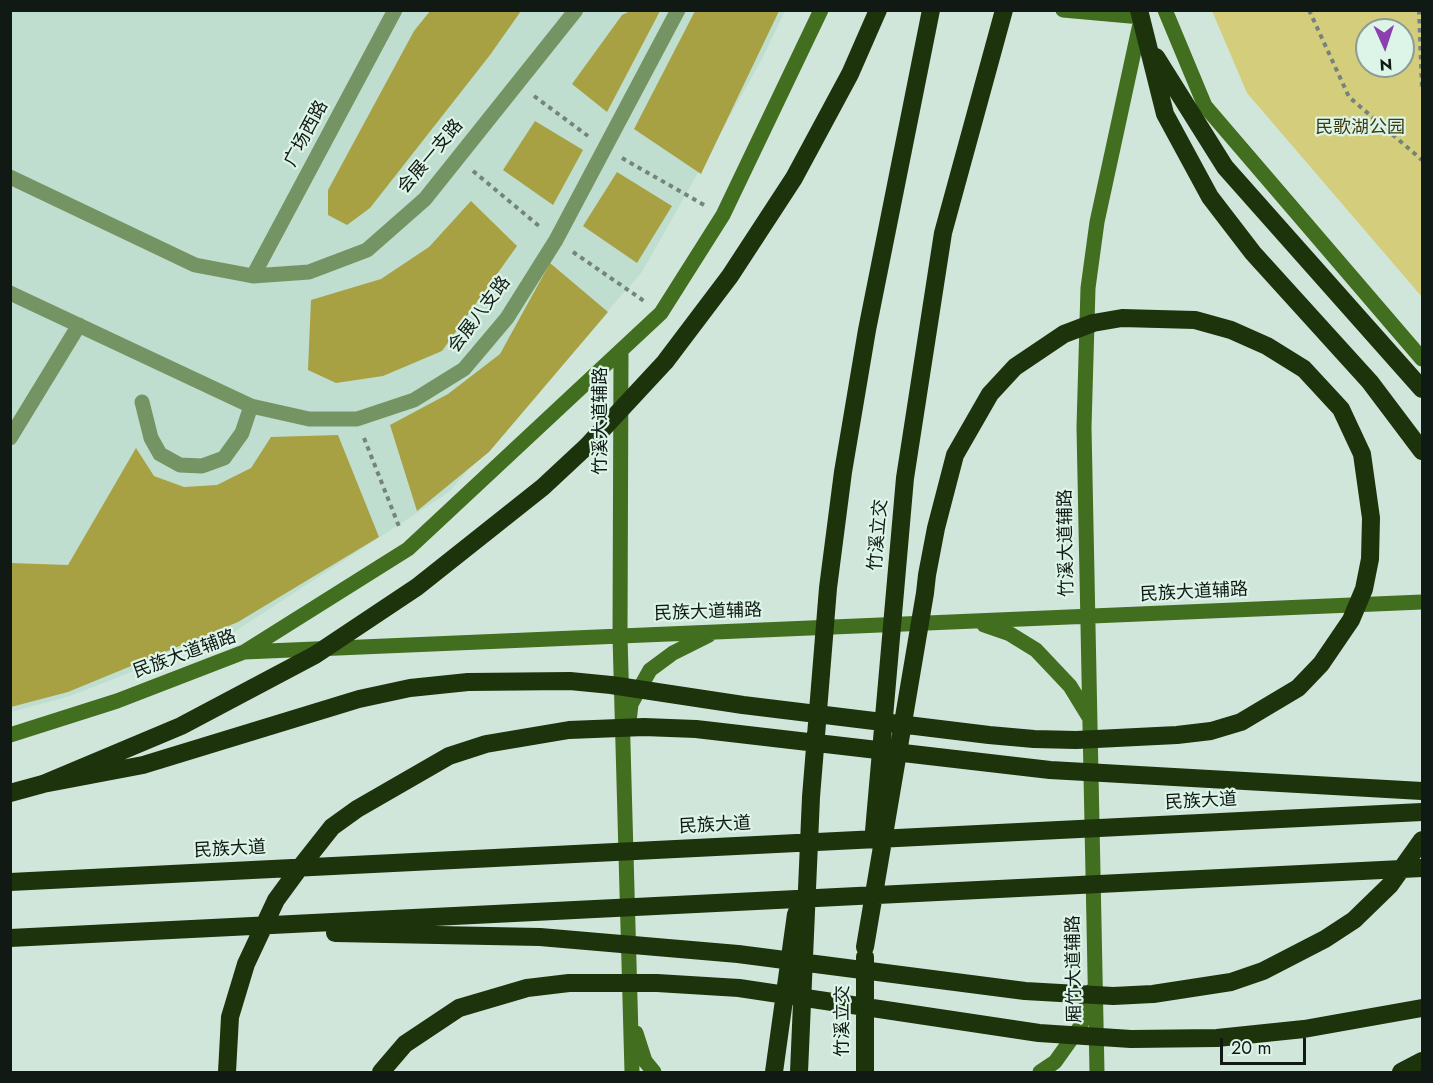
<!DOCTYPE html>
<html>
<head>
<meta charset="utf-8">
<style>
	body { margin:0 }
	#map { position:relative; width:1433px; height:1083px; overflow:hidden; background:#d0e6db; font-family:Jost,sans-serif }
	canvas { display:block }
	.frame { position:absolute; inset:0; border:12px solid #111915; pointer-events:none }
	.north { position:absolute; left:1355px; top:18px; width:60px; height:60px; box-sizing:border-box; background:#ddf4e8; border:2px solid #8b9c94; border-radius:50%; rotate:177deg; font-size:16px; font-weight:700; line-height:24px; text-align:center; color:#111915 }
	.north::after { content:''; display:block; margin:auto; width:21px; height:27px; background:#8c3faf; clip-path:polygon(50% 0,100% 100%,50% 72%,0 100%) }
	.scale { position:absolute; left:1220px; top:1038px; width:86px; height:27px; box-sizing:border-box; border:3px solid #111915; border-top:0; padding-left:8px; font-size:18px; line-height:21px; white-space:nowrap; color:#111915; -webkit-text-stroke:4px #ddf4e8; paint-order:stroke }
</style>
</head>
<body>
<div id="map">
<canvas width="1433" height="1083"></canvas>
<div class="frame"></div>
<div class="north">N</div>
<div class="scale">20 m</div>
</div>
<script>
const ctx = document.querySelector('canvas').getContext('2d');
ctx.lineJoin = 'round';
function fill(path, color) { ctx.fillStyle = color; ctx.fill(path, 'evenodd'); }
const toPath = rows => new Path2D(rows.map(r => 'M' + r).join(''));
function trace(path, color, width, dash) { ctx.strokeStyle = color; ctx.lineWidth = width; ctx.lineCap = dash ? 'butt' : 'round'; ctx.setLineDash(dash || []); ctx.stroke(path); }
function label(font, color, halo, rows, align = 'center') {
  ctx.font = font + ' Jost,"Noto Sans SC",sans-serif'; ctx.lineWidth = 4.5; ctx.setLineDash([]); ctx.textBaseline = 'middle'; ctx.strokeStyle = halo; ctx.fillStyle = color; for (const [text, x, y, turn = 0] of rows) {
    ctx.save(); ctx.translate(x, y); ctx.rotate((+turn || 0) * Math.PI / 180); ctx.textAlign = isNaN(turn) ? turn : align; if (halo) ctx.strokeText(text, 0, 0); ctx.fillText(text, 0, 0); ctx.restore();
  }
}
fill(toPath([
	[11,11,785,11,762,59,642,272,449,492,234,632,70,696,11,712]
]), '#bfdecf');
fill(toPath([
	[1212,11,1422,11,1422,297,1247,93],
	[1367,30,1403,30,1403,66,1367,66]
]), '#d4ce7c');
fill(toPath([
	[430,11,521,11,490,55,370,208,347,225,328,215,328,190,414,31],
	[630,11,660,11,607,112,572,84,622,15],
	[695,11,779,11,701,174,634,129],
	[535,121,583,150,553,205,503,170],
	[617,172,672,206,637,263,583,226],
	[471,201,517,246,442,351,383,376,336,383,308,370,311,300,381,279,429,247],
	[550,263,608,312,489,452,417,511,390,425,448,394,500,354],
	[338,435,379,537,238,622,68,692,11,707,11,563,68,565,136,448,154,476,184,487,217,485,251,468,271,437]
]), '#a8a144');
trace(toPath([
	[1309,10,1349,97,1422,160],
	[1419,10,1422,90],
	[534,96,588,136],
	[622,158,704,205],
	[473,171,539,226],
	[573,252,644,301],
	[364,438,400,529]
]), '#74837c', 4, [4.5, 4.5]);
trace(toPath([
	[10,177,195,265,253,276,309,272,367,250,425,199,576,10],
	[253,276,395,10],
	[10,293,251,406,309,419,357,419,414,400,464,369,507,318,556,240,678,10],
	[142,402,151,438,160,454,180,465,202,466,224,458,242,433,251,406],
	[10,438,79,325]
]), '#759463', 15);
trace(toPath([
	[1063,10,1141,17],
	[1165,10,1205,106,1422,359],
	[621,353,620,636,632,1072],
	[984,625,1010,634,1036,650,1070,686,1089,717],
	[244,652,408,549,661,313,723,215,821,10],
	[629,722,631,704,650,670,673,653,709,635],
	[10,735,117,701,244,652,1422,602],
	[636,1033,645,1061,654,1072],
	[1040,1072,1055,1062,1080,1027,1091,991],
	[1097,1072,1084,427,1088,288,1097,222,1141,19]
]), '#416e1f', 15);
trace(toPath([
	[1139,10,1165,114,1210,197,1253,253,1370,382,1422,451],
	[1156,57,1225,167,1422,389],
	[43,784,143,765,359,699,410,688,468,682,570,681,611,685,743,705,989,735,1034,739,1076,740,1177,735,1211,731,1241,722,1298,688,1321,664,1351,620,1364,589,1370,559,1371,518,1362,454,1341,409,1304,369,1267,346,1231,330,1195,320,1122,318,1093,323,1064,334,1015,367,990,394,955,455,936,528,927,575,925,593,865,947],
	[10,793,43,784,181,726,315,655,417,587,543,487,587,446,665,362,730,276,794,178,850,74,878,10],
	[874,831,905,478,943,233,1004,10],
	[10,882,1422,812],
	[335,933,540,937,738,954,1025,991,1113,996,1153,994,1231,982,1263,971,1325,939,1354,920,1390,885,1422,840],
	[10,938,1422,868],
	[227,1072,230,1017,246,964,276,900,298,870,332,827,357,809,449,756,486,744,569,730,644,727,696,729,1050,770,1422,791],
	[381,1072,405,1044,459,1008,527,988,569,983,657,983,739,988,1039,1033,1131,1039,1217,1038,1304,1029,1422,1008],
	[774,1072,796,914],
	[799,1072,811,797,828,588,843,472,867,330,931,10],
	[865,1072,865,957],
	[1401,1072,1422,1061]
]), '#1c330b', 18);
label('18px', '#3e3b13', '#ddf4e8', [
	["民歌湖公园",1360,129]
]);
label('18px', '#111915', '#ddf4e8', [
	["广场西路",307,134,-62],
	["会展一支路",431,157,-50],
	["会展八支路",480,315,-53],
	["竹溪大道辅路",602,421,-90],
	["竹溪立交",879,535,-85],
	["竹溪大道辅路",1067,543,-91],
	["民族大道辅路",1194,593,-3],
	["民族大道辅路",708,613,-2],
	["民族大道辅路",185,655,-20],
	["民族大道",1201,802,-3],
	["民族大道",715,826,-3],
	["民族大道",230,850,-3],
	["厢竹大道辅路",1075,969,-91],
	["竹溪立交",844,1021,-90]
]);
</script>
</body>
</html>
